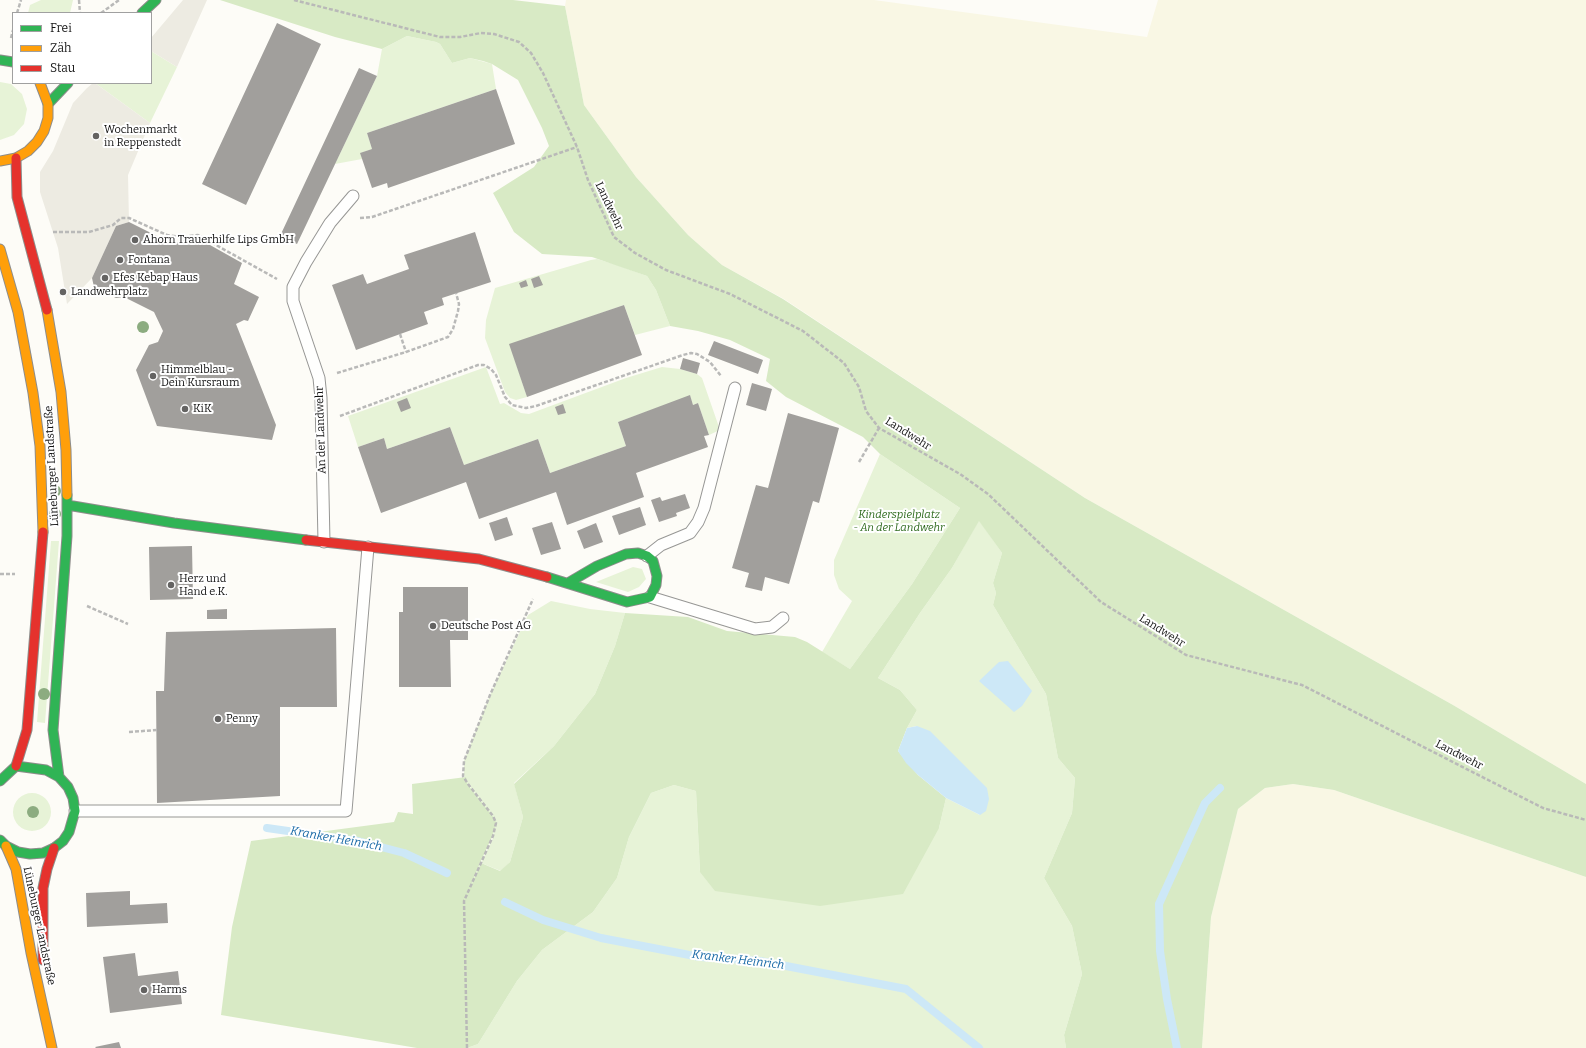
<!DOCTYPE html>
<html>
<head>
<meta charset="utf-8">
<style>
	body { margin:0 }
	#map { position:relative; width:1586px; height:1048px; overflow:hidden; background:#fdfcf7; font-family:Bitter,serif }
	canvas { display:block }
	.legend { position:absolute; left:12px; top:12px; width:140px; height:72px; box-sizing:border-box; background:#fff; border:1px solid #a0a0a0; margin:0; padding:5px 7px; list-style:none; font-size:12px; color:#111 }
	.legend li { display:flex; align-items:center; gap:8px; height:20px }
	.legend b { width:20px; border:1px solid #a0a0a0 }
</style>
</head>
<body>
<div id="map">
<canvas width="1586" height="1048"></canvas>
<ul class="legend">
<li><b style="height:5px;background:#30b455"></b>Frei</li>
<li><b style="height:5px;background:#ff9f0a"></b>Zäh</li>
<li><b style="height:5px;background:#e5322d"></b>Stau</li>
</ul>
</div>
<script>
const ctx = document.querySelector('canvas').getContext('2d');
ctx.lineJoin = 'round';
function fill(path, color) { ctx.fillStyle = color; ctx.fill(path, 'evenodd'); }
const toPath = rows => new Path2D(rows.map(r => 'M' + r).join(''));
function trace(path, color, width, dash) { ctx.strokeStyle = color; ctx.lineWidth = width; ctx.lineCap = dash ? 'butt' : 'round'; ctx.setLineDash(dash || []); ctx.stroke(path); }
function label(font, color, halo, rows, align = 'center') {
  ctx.font = font + ' Bitter,serif'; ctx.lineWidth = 4; ctx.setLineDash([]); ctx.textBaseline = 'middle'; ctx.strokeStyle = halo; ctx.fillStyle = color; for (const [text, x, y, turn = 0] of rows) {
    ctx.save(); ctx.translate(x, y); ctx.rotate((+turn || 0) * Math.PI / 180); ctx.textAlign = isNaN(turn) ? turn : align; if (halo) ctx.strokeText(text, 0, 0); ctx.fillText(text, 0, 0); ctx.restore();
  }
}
fill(toPath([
	[566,0,874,0,1147,37,1158,0,1586,0,1586,784,1453,705,1085,498,784,299,722,265,688,235,636,177,584,105,565,6],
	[1293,784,1334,790,1586,877,1586,1048,1202,1048,1211,917,1238,809,1265,788]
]), '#f9f7e4');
fill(toPath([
	[41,0,73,0,70,13,28,13,30,5],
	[407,36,436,42,440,44,452,63,470,58,492,64,496,89,367,133,372,149,361,153,362,159,335,164,377,76,382,49],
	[151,51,177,67,150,123,95,83,151,83],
	[0,82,11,84,22,94,27,109,24,124,14,135,0,140],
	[597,259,617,265,647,276,656,290,670,326,635,335,624,305,510,345,527,397,516,400,510,398,505,392,485,338,486,320,495,288,591,260],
	[486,367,500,404,504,403,521,413,529,414,626,378,662,367,680,369,697,374,702,378,720,430,709,435,698,403,693,405,690,396,618,422,626,446,550,473,538,439,464,465,450,427,387,449,384,438,358,447,348,416],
	[880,454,960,508,912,584,850,669,822,652,852,601,839,589,834,575,834,560],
	[979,520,1002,553,993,583,996,593,993,605,1046,694,1058,758,1075,778,1072,813,1044,878,1072,926,1082,974,1064,1035,1066,1048,467,1048,478,1044,517,981,542,950,593,912,617,878,629,837,651,793,674,785,696,791,700,872,939,828,946,798,980,815,917,726,907,728,917,710,900,690,878,678,920,613,952,568],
	[51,541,59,541,45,723,37,722],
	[633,567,642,569,646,579,639,587,628,592,596,582],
	[551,601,590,609,625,613,615,646,595,694,554,746,514,783,523,817,510,862,501,871,481,863,494,836,495,819,468,784,464,775,464,761,490,695,528,615],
	'13 812a19 19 0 1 1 38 0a19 19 0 1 1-38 0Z'
]), '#e7f3d7');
fill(toPath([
	[220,0,513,0,565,6,584,105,636,177,688,235,722,265,783,299,1085,498,1453,705,1586,784,1586,877,1334,790,1293,784,1265,788,1238,809,1211,917,1202,1048,1066,1048,1064,1035,1082,974,1072,926,1044,878,1072,813,1075,778,1058,758,1046,694,993,605,996,593,993,583,1002,553,979,521,952,568,920,613,878,678,900,690,917,710,907,728,898,751,918,775,946,798,939,828,903,894,820,906,715,891,700,872,696,791,674,785,651,793,629,837,617,878,593,912,542,950,517,981,478,1044,467,1048,417,1048,221,1015,232,927,251,841,394,822,398,812,413,814,412,784,466,777,468,785,495,819,496,823,493,835,481,861,469,890,481,863,500,871,510,862,523,817,514,784,554,746,595,694,615,646,625,613,688,617,727,631,795,637,807,642,850,669,912,584,960,508,880,454,863,437,786,397,766,381,770,359,730,340,698,331,670,326,656,290,647,276,592,257,542,254,514,232,493,193,534,167,549,146,542,128,518,80,492,64,483,61,470,58,452,63,440,44,436,42,407,36,382,49,335,37]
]), '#d8eac5');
fill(toPath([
	[183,0,207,0,177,67,151,51,151,38],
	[93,83,95,83,150,123,128,175,129,222,116,226,92,278,67,304,58,248,40,192,40,172,53,151,73,103,87,88]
]), '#edebe2');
fill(toPath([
	[1008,661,1032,691,1022,706,1014,712,979,681,999,662],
	[917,726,930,731,987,788,989,799,986,811,980,815,946,798,918,775,906,763,898,751,907,728]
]), '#cde8f7');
trace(toPath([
	[267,828,358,841,404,853,447,873],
	[505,902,543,920,601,938,700,957,760,961,906,989,979,1048],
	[1177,1048,1167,999,1160,951,1159,904,1205,803,1220,788]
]), '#cde8f7', 8);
fill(toPath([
	[277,23,321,44,246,205,202,184],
	[359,68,377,76,297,244,280,236],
	[496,89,515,144,388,188,387,183,372,188,360,153,372,149,367,133],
	[129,222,173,244,194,236,242,263,234,284,259,297,248,321,244,320,236,324,276,425,272,440,157,426,136,370,149,345,158,342,163,331,154,312,124,297,116,298,94,287,92,278,116,226],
	[475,232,491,282,442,298,444,305,424,312,428,324,356,350,332,285,363,274,367,284,409,269,404,255],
	[539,276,543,285,534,288,531,279],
	[526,280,528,286,521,288,519,283],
	[624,305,642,355,527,397,509,344],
	[714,341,763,360,758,374,708,355],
	[683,358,700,363,697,374,680,369],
	[752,383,772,389,766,411,746,405],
	[690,395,693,405,698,403,709,435,704,436,708,447,636,473,644,497,567,525,556,492,479,519,466,482,381,513,358,447,384,438,387,449,450,427,464,465,538,439,550,473,626,446,618,422],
	[407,398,411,408,401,412,397,402],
	[563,404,566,413,558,415,555,407],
	[788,413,839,428,819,503,813,501,789,584,765,577,762,591,745,587,749,573,732,568,756,485,768,488],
	[685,494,690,508,676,513,677,516,659,522,651,500,660,497,662,501],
	[640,507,646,525,619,535,612,516],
	[507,517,513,535,495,541,489,523],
	[552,522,561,549,541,555,532,528],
	[596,523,603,542,584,549,577,531],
	[192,546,193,599,150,600,149,547],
	[403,587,468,587,468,640,450,640,451,687,399,687,399,612,403,612],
	[227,609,227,619,207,619,207,610],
	[336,628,337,707,280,707,280,796,157,803,156,691,164,691,166,632],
	[130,891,130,905,167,903,168,923,87,927,86,893],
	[135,953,138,976,178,971,182,1004,110,1013,103,957],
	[119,1042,121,1048,96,1048,95,1047]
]), '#a19f9c');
const lane = toPath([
	[324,542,321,398,319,378,293,301,293,287,306,262,330,223,353,196],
	[647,556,661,545,690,533,698,522,704,508,735,388],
	[650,597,755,629,772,627,783,618],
	[75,811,346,811,368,547]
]);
const fast = toPath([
	[142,13,156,0],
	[0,60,13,62],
	[48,104,68,83],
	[67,505,174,523,306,540],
	[547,577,627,602,650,597,656,585,657,576,653,561,647,556,638,553,626,554,597,566,568,583],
	[59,777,53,730,67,536,67,495],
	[0,781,16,766,46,770,59,777,68,787,73,798,75,811,69,832,63,841,54,848,43,853,30,854,18,852,6,846,0,840]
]);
const slow = toPath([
	[0,161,16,158,28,151,37,142,44,131,48,118,48,104,40,83],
	[0,249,18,312,33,393,40,446,43,532],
	[47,310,61,392,66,450,67,495],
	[6,846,16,869,31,953,52,1048]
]);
const jam = toPath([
	[16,158,17,197,47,310],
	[306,540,479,559,547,577],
	[16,766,27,730,43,532],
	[43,960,43,888,47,869,54,848]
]);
trace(lane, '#979795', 13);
trace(fast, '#8e8d8b', 11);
trace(slow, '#8e8d8b', 11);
trace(jam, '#8e8d8b', 11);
trace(toPath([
	[79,0,80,13],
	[294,0,440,37,460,37,481,33,494,34,519,42,531,53,543,73,577,147,588,180,614,237,635,253,666,270,730,294,803,331,844,363,859,387,866,411,879,428,960,474,988,494,1101,602,1186,655,1302,685,1543,808,1586,820],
	[17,13,21,0],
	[101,13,119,0],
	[11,38,13,30],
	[360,218,372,217,577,147],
	[53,232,89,232,113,225,121,218,129,218,167,235,180,237,198,235,277,279],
	[400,334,406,352],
	[337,373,406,352,448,337,453,329,458,311,459,304,456,293],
	[340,416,478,365,484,365,491,369,496,375,505,397,512,405,526,408,536,406,683,355,691,353,697,354,710,362,721,376],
	[859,462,879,428],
	[0,574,15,574],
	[87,606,128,624],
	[129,732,157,730],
	[467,1048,464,901,493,836,496,823,493,816,468,784,463,776,464,761,490,695,533,599]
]), '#b9b9b8', 2.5, [4, 2]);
trace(lane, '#fffffe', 11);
trace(fast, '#30b455', 9);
trace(slow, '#ff9f0a', 9);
trace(jam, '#e5322d', 9);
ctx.fillStyle = '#8cac80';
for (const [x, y] of [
	[143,327],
	[55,491],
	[55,514],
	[44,694],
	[33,812]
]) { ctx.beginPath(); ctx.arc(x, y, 6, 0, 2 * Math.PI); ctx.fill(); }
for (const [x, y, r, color] of [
	[96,136,4,"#646362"],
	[135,240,4,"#646362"],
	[120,260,4,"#646362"],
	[105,278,4,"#646362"],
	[63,292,4,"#646362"],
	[153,376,4,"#646362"],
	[185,409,4,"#646362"],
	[171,585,4,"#646362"],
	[433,626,4,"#646362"],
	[218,719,4,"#646362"],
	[144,990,4,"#646362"]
]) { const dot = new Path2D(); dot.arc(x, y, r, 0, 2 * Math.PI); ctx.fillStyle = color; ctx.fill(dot); trace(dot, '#fff', 1.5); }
label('11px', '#111', '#fff', [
	["Wochenmarkt",104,130],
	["in Reppenstedt",104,143],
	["Ahorn Trauerhilfe Lips GmbH",143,240],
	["Fontana",128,260],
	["Efes Kebap Haus",113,278],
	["Landwehrplatz",71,292],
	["Himmelblau -",161,370],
	["Dein Kursraum",161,383],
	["KiK",193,409],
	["Herz und",179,579],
	["Hand e.K.",179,592],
	["Deutsche Post AG",441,626],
	["Penny",226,719],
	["Harms",152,990]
], 'left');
label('11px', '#111', '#fff', [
	["Landwehr",609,206,65],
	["An der Landwehr",321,430,-92],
	["Landwehr",908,434,32],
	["Lüneburger Landstraße",52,466,-93],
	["Landwehr",1162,631,32],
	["Landwehr",1459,755,27],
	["Lüneburger Landstraße",39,926,78]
]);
label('italic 11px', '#2f6b1f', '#fff', [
	["Kinderspielplatz",899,515],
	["- An der Landwehr",899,528]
]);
label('italic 12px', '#1768a6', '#fff', [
	["Kranker Heinrich",336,839,10],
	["Kranker Heinrich",738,960,7]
]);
</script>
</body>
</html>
